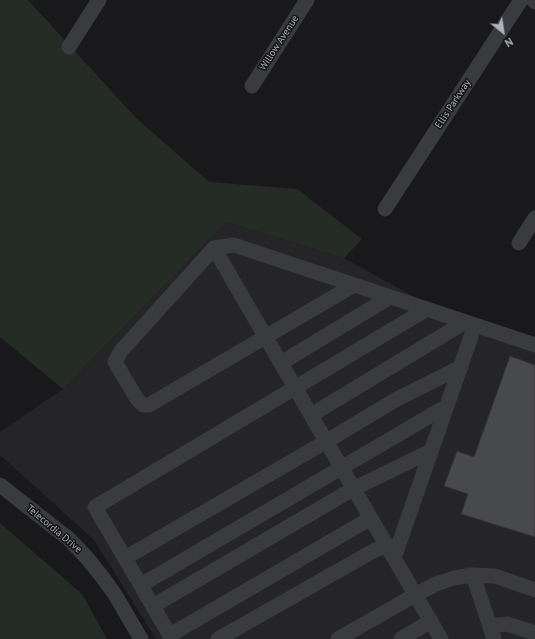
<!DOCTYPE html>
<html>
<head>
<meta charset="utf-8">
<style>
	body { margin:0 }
	#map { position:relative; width:535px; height:639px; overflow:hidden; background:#19191b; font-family:"PT Sans",sans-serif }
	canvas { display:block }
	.north { position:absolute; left:483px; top:12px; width:40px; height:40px; -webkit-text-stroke:3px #141416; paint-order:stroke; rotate:150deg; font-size:11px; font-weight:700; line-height:16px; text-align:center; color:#adb1b9 }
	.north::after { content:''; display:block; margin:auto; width:14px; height:18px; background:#adb1b9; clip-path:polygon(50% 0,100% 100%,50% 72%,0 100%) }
</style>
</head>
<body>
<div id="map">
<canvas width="535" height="639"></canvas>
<div class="north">N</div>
</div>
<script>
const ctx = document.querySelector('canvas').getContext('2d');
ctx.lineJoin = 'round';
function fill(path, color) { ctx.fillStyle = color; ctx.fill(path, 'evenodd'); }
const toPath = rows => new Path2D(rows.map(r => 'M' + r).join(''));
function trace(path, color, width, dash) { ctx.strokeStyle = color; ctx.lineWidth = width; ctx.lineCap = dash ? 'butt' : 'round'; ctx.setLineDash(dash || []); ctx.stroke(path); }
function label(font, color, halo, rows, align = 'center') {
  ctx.font = font + ' "PT Sans",sans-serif'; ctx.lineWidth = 3; ctx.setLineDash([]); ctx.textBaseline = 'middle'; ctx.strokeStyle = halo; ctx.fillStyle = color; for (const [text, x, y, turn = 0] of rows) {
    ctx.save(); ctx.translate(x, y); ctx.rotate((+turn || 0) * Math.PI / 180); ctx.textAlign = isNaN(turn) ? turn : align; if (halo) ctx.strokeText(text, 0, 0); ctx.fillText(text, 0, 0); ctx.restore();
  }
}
fill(toPath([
	[226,222,344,258,481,334,535,351,535,639,156,639,94,540,0,455,0,432,63,389]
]), '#252528');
fill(toPath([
	[0,0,28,0,136,118,209,182,297,189,362,239,344,258,226,222,63,389,0,337],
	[0,523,82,594,107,639,0,639]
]), '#252c26');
const building = toPath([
	[510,356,535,365,535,537,461,514,468,494,444,486,457,451,474,457,510,356]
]);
fill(building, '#48494d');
trace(building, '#333336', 1);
trace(toPath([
	[533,0,535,2],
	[69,47,99,0],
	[252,86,307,0],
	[385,209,521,0],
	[519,243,535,218],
	[214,248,121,351,115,362,137,399,143,405,149,405,354,285],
	[281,363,390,297],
	[311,415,465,322],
	[0,485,69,539,88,559,103,578,114,593,141,639],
	[125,558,327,441,397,399,461,367],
	[394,558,475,325],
	[473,575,494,639],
	[141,585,447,406],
	[153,606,353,489,431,451],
	[490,627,497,625,507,624,535,633],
	[170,635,371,518],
	[172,639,95,507,427,309],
	[218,639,375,550,387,546],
	[338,639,415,595,436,584,454,578,471,575,495,576,535,590],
	[401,639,431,621],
	[441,639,214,248,234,245,535,345]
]), '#3a3b3f', 15);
label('10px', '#adb1b9', '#141416', [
	["Willow Avenue",279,43,-57],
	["Ellis Parkway",453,104,-57],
	["Telecordia Drive",54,529,40]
]);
</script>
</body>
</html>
